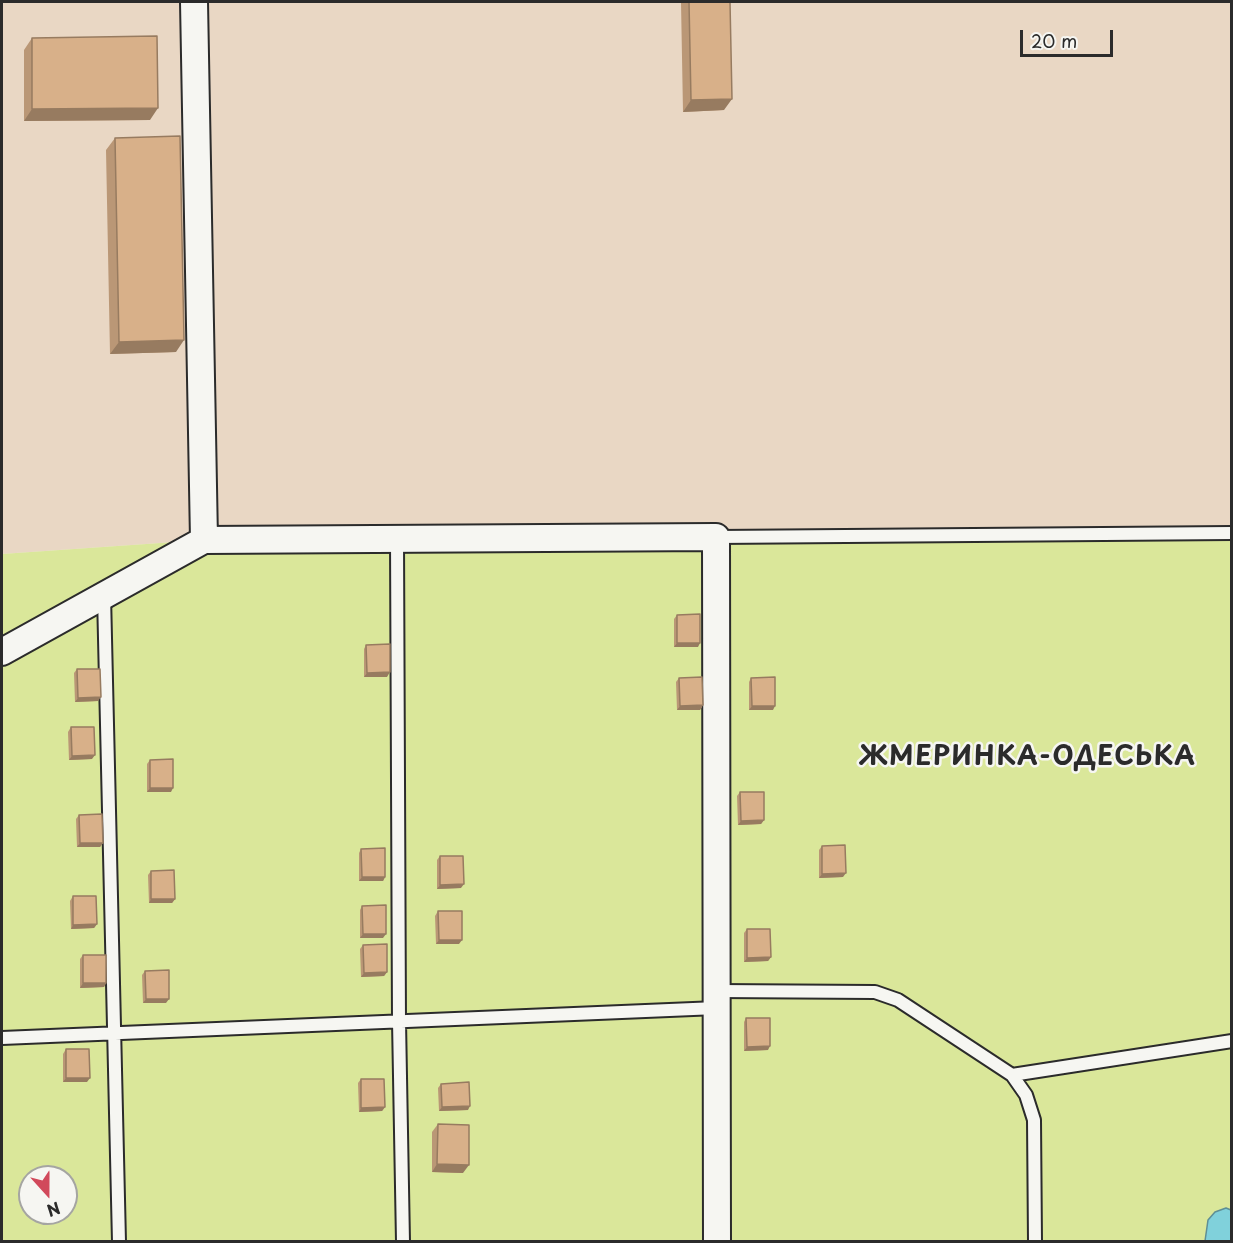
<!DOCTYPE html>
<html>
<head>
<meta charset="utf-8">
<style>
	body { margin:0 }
	#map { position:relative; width:1233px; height:1243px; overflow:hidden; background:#f0e8dd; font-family:"Playpen Sans",sans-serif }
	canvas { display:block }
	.frame { position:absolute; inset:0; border:3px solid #2b2b2b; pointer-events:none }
	.north { position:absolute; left:18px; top:1165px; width:60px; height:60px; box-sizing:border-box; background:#f6f6f2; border:2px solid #a5a5a2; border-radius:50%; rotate:159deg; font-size:16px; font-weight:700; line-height:24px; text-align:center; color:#2b2b2b }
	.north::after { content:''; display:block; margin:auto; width:21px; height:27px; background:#d1495b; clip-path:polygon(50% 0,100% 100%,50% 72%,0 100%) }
	.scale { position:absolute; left:1020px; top:30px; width:93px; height:27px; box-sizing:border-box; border:3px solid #2b2b2b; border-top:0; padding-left:8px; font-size:18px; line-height:21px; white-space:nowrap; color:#2b2b2b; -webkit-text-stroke:4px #f6f6f2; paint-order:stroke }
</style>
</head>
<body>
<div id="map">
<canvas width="1233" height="1243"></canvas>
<div class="frame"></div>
<div class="north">N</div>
<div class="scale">20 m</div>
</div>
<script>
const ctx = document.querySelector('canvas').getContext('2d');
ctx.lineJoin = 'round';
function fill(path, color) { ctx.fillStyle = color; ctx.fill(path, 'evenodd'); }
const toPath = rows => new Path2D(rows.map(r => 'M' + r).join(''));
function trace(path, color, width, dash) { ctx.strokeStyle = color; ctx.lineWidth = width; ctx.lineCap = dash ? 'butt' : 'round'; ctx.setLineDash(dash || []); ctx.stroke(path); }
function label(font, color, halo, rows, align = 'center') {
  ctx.font = font + ' "Playpen Sans",sans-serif'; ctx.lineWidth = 5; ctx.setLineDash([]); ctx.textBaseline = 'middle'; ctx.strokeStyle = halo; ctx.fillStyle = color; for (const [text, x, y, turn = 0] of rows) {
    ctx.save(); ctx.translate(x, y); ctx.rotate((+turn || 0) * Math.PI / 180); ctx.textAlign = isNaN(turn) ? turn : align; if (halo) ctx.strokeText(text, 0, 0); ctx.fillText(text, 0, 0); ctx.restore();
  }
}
fill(toPath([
	[2,2,1231,2,1231,533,204,540,2,554]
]), '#e9d7c4');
fill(toPath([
	[1231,533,1231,1241,2,1242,2,554,204,540],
	[30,1177,66,1177,66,1213,30,1213]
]), '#dae79a');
const water = toPath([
	[1226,1208,1231,1210,1231,1241,1205,1241,1208,1220,1215,1212,1226,1208]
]);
fill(water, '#80d1db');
trace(water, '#5e8f95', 1.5);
const service = toPath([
	[716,537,1232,533],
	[397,539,399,1021,403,1242],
	[104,595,119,1242],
	[716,991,875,992,898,1000,1012,1075,1026,1095,1034,1120,1035,1242],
	[2,1038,717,1008],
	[1012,1075,1232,1041]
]);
const minor = toPath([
	[194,2,204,540,716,537,717,1242],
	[2,652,204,540]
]);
trace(service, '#2b2b2b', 16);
trace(minor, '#2b2b2b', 30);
trace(service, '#f6f6f2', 12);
trace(minor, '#f6f6f2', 26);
fill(toPath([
	[681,2,730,2,724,110,683,112],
	[32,38,150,120,24,121,24,50],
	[115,138,176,352,110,354,106,150],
	[677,615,698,647,674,647,674,619],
	[366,645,387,677,364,677,364,649],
	[77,669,98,701,75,702,74,673],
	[679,678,703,705,700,710,677,710,676,682],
	[751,678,773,710,749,710,749,682],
	[71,727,92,759,69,760,68,732],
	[150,760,171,792,147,792,147,764],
	[740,792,764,820,761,824,738,825,737,796],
	[79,815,103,843,100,847,77,847,76,819],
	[822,846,843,877,819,878,819,850],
	[361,849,385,877,383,881,359,881,359,853],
	[440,856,461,888,437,889,437,860],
	[151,871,175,899,172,903,149,903,148,875],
	[73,896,97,924,94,928,71,929,70,901],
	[362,906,383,938,360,938,360,910],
	[438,911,459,944,436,944,435,916],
	[747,929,771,957,768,961,744,962,744,933],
	[363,945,387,972,384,976,361,977,360,949],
	[83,955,106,983,104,987,80,988,80,959],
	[145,971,166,1003,143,1003,142,975],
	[746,1018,768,1050,744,1051,744,1022],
	[66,1049,87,1082,63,1082,63,1054],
	[361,1079,385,1107,382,1111,359,1112,358,1083],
	[441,1084,468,1110,439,1111,438,1088],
	[438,1124,463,1173,432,1172,432,1132]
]), '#ba9776');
fill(toPath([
	[732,99,724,110,683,112,691,100],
	[158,108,150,120,24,121,32,109],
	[184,340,176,352,110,354,119,342],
	[677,643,700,643,698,647,674,647],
	[390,672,387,677,364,677,367,673],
	[101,697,98,701,75,702,78,698],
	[703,705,700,710,677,710,680,706],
	[752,706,775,706,773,710,749,710],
	[95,755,92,759,69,760,72,756],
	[150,788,173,788,171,792,147,792],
	[764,820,761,824,738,825,741,821],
	[80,843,103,843,100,847,77,847],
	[846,873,843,877,819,878,822,874],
	[362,877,385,877,383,881,359,881],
	[464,884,461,888,437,889,440,885],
	[151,899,175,899,172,903,149,903],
	[97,924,94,928,71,929,73,925],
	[363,934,386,934,383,938,360,938],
	[439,940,462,940,459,944,436,944],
	[771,957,768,961,744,962,747,958],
	[387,972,384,976,361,977,364,973],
	[83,983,106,983,104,987,80,988],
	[146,999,169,999,166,1003,143,1003],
	[770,1046,768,1050,744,1051,747,1047],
	[66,1078,90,1078,87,1082,63,1082],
	[470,1106,468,1110,439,1111,442,1107],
	[385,1107,382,1111,359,1112,361,1108],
	[437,1164,469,1165,463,1173,432,1172]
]), '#977b60');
const building = toPath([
	[689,2,730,2,732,99,691,100,689,2],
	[157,36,158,108,32,109,32,38,157,36],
	[180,136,184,340,119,342,115,138,180,136],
	[700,614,700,643,677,643,677,615,700,614],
	[390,644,390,672,367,673,366,645,390,644],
	[77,669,100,669,101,697,78,698,77,669],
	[702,677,703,705,680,706,679,678,702,677],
	[775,677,775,706,752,706,751,678,775,677],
	[71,727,94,727,95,755,72,756,71,727],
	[173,759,173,788,150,788,150,760,173,759],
	[740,792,764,792,764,820,741,821,740,792],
	[102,814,103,843,80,843,79,815,102,814],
	[845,845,846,873,822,874,822,846,845,845],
	[385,848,385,877,362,877,361,849,385,848],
	[440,856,463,856,464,884,440,885,440,856],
	[174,870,175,899,151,899,151,871,174,870],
	[73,896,96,896,97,924,73,925,73,896],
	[386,905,386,934,363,934,362,906,386,905],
	[438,911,462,911,462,940,439,940,438,911],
	[747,929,770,929,771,957,747,958,747,929],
	[387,944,387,972,364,973,363,945,387,944],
	[83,955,106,955,106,983,83,983,83,955],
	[169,970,169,999,146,999,145,971,169,970],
	[746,1018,770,1018,770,1046,747,1047,746,1018],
	[66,1049,89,1049,90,1078,66,1078,66,1049],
	[361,1079,384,1079,385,1107,361,1108,361,1079],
	[469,1082,470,1106,442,1107,441,1084,469,1082],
	[438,1124,469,1125,469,1165,437,1164,438,1124]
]);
fill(building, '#d8b089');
trace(building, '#977b60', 1.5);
ctx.letterSpacing = '1.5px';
label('bold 26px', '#2b2b2b', '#f6f6f2', [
	["ЖМЕРИНКА-ОДЕСЬКА",1028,758]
]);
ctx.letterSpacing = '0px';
</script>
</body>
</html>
